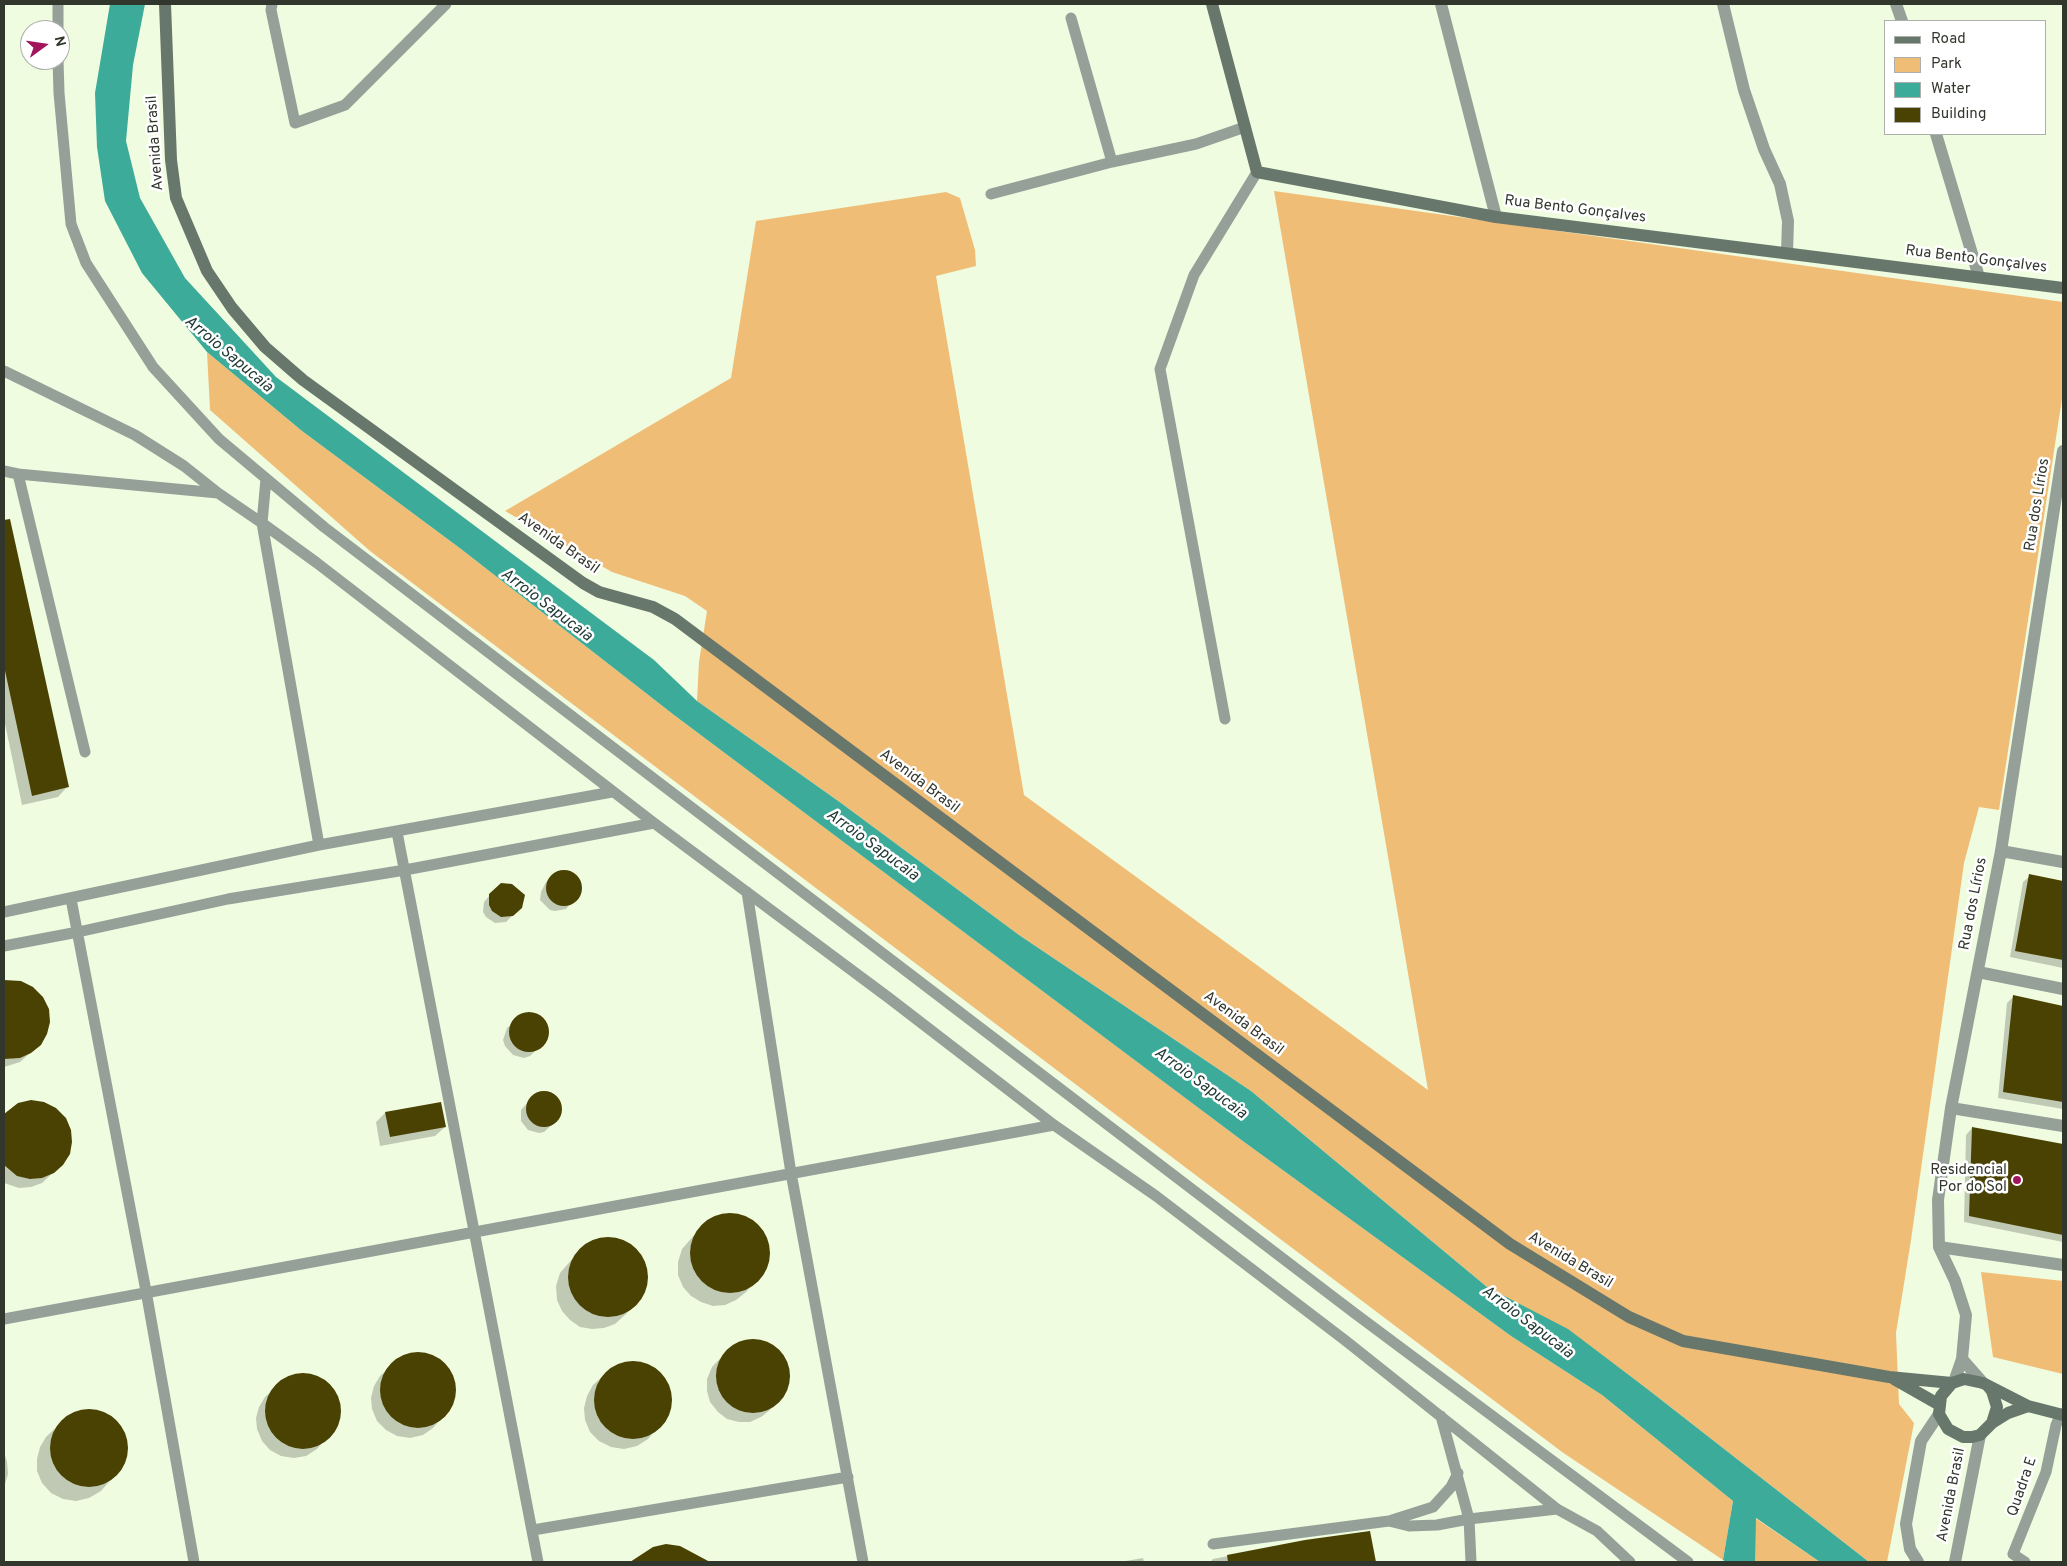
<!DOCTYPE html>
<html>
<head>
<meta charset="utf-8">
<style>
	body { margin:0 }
	#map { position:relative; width:2067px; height:1566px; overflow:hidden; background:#effce0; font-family:Overpass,sans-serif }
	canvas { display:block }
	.frame { position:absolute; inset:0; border:5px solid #32372d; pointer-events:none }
	.legend { position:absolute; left:1884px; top:20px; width:162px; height:115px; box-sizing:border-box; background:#fff; border:1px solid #adafab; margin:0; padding:6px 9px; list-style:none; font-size:15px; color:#32372d }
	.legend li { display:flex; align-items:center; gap:10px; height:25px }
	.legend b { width:25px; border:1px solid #adafab }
	.north { position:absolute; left:20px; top:20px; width:50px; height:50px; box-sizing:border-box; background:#fff; border:1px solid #adafab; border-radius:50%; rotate:76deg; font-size:14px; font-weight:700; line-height:20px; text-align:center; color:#32372d }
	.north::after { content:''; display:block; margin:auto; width:18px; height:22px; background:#a1155d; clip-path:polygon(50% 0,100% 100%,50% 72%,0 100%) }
</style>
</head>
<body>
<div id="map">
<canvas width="2067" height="1566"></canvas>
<div class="frame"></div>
<ul class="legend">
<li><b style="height:6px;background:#67776c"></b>Road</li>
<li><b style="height:14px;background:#f0bd76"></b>Park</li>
<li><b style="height:14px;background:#3cab99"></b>Water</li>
<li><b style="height:14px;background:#4a4202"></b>Building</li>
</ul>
<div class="north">N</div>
</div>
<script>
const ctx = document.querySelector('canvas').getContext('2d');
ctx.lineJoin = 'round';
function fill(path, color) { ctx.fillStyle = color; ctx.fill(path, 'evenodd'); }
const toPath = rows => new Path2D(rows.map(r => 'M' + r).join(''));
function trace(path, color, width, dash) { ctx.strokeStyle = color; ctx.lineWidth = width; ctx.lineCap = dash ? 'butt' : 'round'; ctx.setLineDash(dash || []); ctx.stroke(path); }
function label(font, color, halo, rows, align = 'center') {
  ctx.font = font + ' Overpass,sans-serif'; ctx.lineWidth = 5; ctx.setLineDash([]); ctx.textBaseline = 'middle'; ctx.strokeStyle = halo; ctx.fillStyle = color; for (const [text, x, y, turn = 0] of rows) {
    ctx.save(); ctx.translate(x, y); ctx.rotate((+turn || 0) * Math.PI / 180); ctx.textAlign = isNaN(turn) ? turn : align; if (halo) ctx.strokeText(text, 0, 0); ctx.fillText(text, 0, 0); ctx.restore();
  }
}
fill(toPath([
	[1274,191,2063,302,2063,392,1999,810,1979,807,1964,863,1911,1240,1896,1333,1899,1404,1914,1423,1887,1562,1869,1562,1646,1388,1568,1330,1487,1287,1251,1091,1019,935,841,803,697,701,699,662,707,611,685,596,612,572,505,511,731,378,756,221,946,192,960,198,975,250,976,266,936,276,1024,795,1428,1090],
	[207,352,302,431,461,549,674,715,1240,1139,1511,1336,1602,1395,1733,1501,1723,1560,1562,1452,370,551,210,410],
	[1981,1272,2063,1281,2063,1374,1993,1357],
	[1755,1518,1820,1562,1755,1562]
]), '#f0bd76');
fill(toPath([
	[110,4,145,4,133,65,126,141,140,198,185,278,276,377,654,660,697,701,841,803,1019,935,1251,1091,1487,1287,1568,1329,1646,1388,1869,1562,1820,1562,1756,1518,1755,1562,1726,1562,1723,1560,1733,1501,1602,1395,1511,1336,1240,1139,674,715,461,549,302,431,207,352,142,273,105,201,97,147,95,93]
]), '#3cab99');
fill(toPath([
	[15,544,67,787,58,797,22,805,4,719,4,547],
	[558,872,569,872,578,879,581,889,566,909,555,911,550,910,540,900,541,892,546,882],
	[2030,876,2063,882,2063,968,2010,957,2023,882],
	[490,895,521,907,506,922,495,923,486,917,483,912,484,902],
	[8,981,40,1044,20,1062,4,1067,4,982],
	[2013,997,2063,1007,2063,1109,1998,1098,2007,1003],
	[524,1014,537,1015,546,1024,548,1029,545,1041,530,1056,524,1058,513,1055,505,1046,503,1040,507,1028],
	[540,1092,550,1093,559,1100,561,1111,560,1117,544,1132,539,1133,528,1130,521,1121,521,1110,535,1094],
	[8,1111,62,1164,42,1183,31,1187,19,1188,4,1183,4,1115],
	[385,1113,445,1127,435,1136,380,1146,376,1122],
	[1972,1128,2063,1146,2063,1242,1964,1222,1966,1135],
	[728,1214,741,1216,753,1222,762,1232,767,1244,768,1256,766,1268,759,1278,746,1292,736,1300,725,1305,713,1306,701,1302,691,1296,683,1287,678,1275,678,1262,682,1249,703,1225,715,1217],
	[606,1238,619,1239,631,1245,640,1255,646,1267,647,1279,644,1291,638,1302,625,1315,615,1324,604,1328,592,1329,580,1327,570,1320,562,1311,557,1300,556,1286,560,1273,581,1249,593,1241],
	[752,1339,764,1341,775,1347,783,1356,788,1366,789,1378,787,1389,770,1410,761,1417,750,1422,739,1422,727,1419,718,1412,710,1402,707,1391,707,1379,712,1367,730,1348,741,1341],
	[421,1353,432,1356,450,1371,454,1382,455,1395,451,1407,433,1428,423,1435,410,1438,397,1436,386,1430,377,1421,372,1409,371,1398,374,1386,380,1376,399,1358],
	[636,1362,647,1365,658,1371,666,1381,670,1392,670,1405,666,1418,648,1439,637,1446,624,1449,611,1447,599,1441,590,1432,585,1420,584,1408,587,1396,593,1385,613,1367],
	[307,1374,318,1377,328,1384,339,1404,339,1416,335,1428,317,1449,306,1456,294,1458,281,1456,270,1450,262,1441,257,1429,256,1418,259,1407,265,1397,284,1379,295,1375],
	[92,1410,104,1413,114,1420,122,1429,126,1440,127,1454,122,1467,101,1491,89,1498,76,1501,63,1499,51,1493,42,1483,37,1471,37,1459,40,1447,46,1437,69,1415,80,1411],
	[4,1452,7,1462,8,1474,4,1487],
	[1369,1532,1375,1562,1210,1562,1213,1559,1305,1541],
	[690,1553,698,1562,636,1562,643,1555],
	[1143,1558,1144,1562,1120,1562]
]), '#0003');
fill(toPath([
	[10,519,69,787,32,796,4,666,4,520],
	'546 888a18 18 0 1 1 36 0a18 18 0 1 1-36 0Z',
	[2029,874,2063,881,2063,960,2015,951],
	[501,883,512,884,525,895,522,908,513,916,501,917,492,911,489,905,489,894],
	[4,980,21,981,33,987,43,997,49,1009,50,1022,47,1034,41,1045,31,1053,20,1058,4,1059],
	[2013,995,2063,1006,2063,1102,2003,1092],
	'509 1032a20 20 0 1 1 40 0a20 20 0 1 1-40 0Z',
	'526 1109a18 18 0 1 1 36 0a18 18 0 1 1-36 0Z',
	[31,1100,44,1102,56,1108,66,1118,71,1130,72,1142,70,1154,63,1165,54,1173,42,1178,30,1179,17,1176,4,1165,4,1114,18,1103],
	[441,1102,446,1127,390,1137,385,1112],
	[1972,1127,2063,1144,2063,1235,1969,1216],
	'690 1253a40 40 0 1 1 80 0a40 40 0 1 1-80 0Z',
	'568 1277a40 40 0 1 1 80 0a40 40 0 1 1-80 0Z',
	'716 1376a37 37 0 1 1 74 0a37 37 0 1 1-74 0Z',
	'380 1390a38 38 0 1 1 76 0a38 38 0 1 1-76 0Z',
	'594 1400a39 39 0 1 1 78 0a39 39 0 1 1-78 0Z',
	'265 1411a38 38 0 1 1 76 0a38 38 0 1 1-76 0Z',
	'50 1448a39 39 0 1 1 78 0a39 39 0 1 1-78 0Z',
	[1370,1531,1376,1562,1228,1562,1227,1555,1305,1540],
	[666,1544,680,1546,710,1562,630,1562,653,1547]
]), '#4a4202');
trace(toPath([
	[58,4,58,30],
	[272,4,271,10,295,123,345,105,446,4],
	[1071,18,1112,162],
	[58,60,59,93,71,224,86,263,153,367,219,439,324,527,1353,1312,1688,1562],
	[991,194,1112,162,1196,144,1245,127],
	[4,371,135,435,184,466,218,493],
	[4,471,18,474,85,752],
	[18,474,218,493,262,523,317,563,654,823,889,998,1054,1125,1156,1196,1346,1341,1557,1509,1597,1531,1630,1562],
	[266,479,262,523,319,845],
	[1225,719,1160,369,1194,275,1257,172],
	[397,832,538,1562],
	[747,892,791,1173,863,1562],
	[71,899,146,1291,194,1562],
	[4,912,319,845,612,792],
	[4,946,78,932,228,899,405,870,654,823],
	[4,1319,1054,1125],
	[1441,1416,1469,1519,1471,1562],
	[1389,1521,1409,1526,1437,1525,1469,1519,1557,1509],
	[533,1530,848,1477],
	[1213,1544,1389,1521,1433,1507,1451,1487,1458,1473],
	[2025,1562,2013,1554,2046,1472,2056,1425,2061,1414]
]), '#95a098', 11);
trace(toPath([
	[1441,4,1496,217],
	[1723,4,1744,90,1764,149,1780,184,1788,221,1787,253],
	[1896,4,1902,21],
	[1936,134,1979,277],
	[2001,851,2063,862],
	[1978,972,2063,989],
	[1951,1108,2063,1126],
	[1939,1247,2063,1265],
	[1962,1359,1983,1383],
	[1954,1382,1962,1359,1966,1315,1955,1281,1939,1247,1938,1200,1951,1108,2001,851,2063,451]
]), '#95a098', 12);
trace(toPath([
	[1918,1562,1910,1549,1906,1524,1921,1441,1939,1414],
	[1955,1562,1980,1435]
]), '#95a098', 12);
trace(toPath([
	[165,4,171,160,176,198,207,271,232,308,265,347,303,380,583,583,599,592,653,607,675,619,1510,1244,1629,1317,1683,1341,1889,1377,1952,1383],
	[1212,4,1257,172,1496,217,2063,288],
	[1894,1379,1938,1404],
	[1987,1385,1992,1391,1997,1407,1992,1423,1980,1435,1972,1437,1963,1437,1948,1429,1939,1414,1941,1396,1952,1383,1964,1379,1983,1383,2028,1406,2063,1415],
	[1992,1423,2008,1413,2028,1406]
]), '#67776c', 12);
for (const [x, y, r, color] of [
	[2017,1180,5,"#a1155d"]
]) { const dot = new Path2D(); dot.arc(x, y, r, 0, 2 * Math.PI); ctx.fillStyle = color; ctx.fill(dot); trace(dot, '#fff', 2); }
label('15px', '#32372d', '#fff', [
	["Avenida Brasil",156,143,-94],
	["Rua Bento Gonçalves",1575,210,7],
	["Rua Bento Gonçalves",1976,260,7],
	["Rua dos Lírios",2038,505,-81],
	["Avenida Brasil",558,544,35],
	["Avenida Brasil",919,782,37],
	["Rua dos Lírios",1974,904,-79],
	["Avenida Brasil",1243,1024,37],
	["Avenida Brasil",1570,1261,31],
	["Quadra E",2023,1487,-71],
	["Avenida Brasil",1952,1495,-79]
]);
label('15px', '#32372d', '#fff', [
	["Residencial",2007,1171],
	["Por do Sol",2007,1188]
], 'right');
label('italic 16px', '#213934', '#fff', [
	["Arroio Sapucaia",228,355,40],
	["Arroio Sapucaia",546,606,37],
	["Arroio Sapucaia",872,846,36],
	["Arroio Sapucaia",1200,1084,36],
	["Arroio Sapucaia",1527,1323,37]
]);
</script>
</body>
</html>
